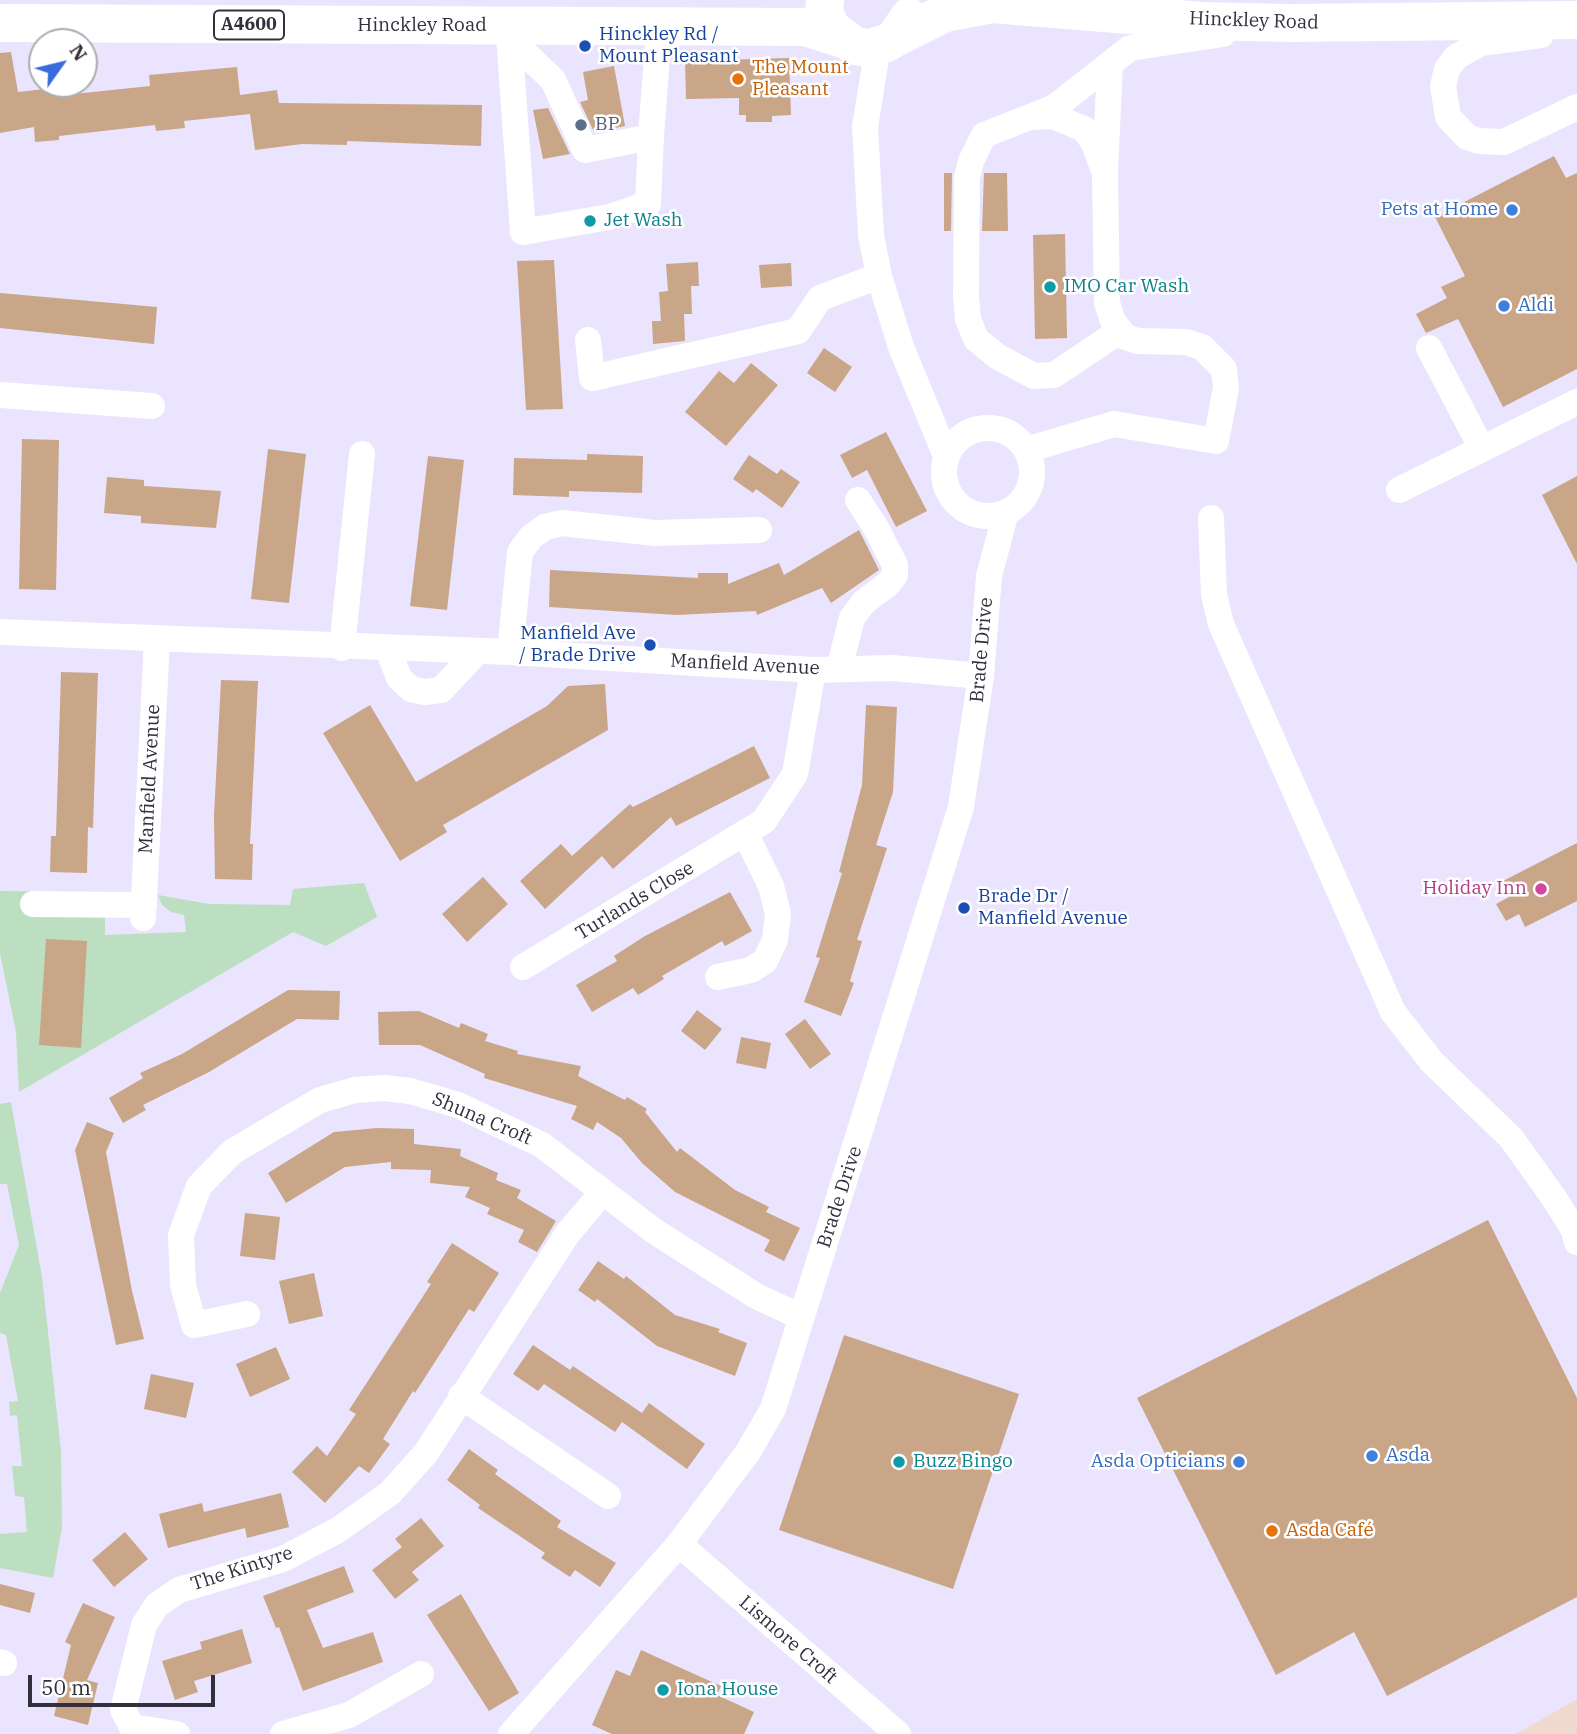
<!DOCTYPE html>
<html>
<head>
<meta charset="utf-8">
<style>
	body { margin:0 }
	#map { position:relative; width:1577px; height:1734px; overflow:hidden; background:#eae4fe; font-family:"IBM Plex Serif",serif }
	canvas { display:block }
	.north { position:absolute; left:28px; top:28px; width:70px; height:70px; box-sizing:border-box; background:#fff; border:2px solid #adacb1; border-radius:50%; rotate:56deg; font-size:19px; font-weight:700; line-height:28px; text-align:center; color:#32303c }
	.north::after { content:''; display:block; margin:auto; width:24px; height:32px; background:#386cdc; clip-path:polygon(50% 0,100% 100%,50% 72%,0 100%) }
	.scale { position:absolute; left:28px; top:1675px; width:187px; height:32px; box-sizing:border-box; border:4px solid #32303c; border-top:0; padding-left:9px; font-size:21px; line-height:24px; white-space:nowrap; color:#32303c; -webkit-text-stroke:5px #fff; paint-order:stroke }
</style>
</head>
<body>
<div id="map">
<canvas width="1577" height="1734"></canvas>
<div class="north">N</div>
<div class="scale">50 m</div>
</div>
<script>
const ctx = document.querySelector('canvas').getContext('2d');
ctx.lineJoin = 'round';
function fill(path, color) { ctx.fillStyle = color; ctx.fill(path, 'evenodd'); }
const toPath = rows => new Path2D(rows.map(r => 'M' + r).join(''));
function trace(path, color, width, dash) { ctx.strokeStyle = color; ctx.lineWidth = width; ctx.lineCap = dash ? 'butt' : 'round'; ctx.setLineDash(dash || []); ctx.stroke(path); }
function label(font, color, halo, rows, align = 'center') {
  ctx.font = font + ' "IBM Plex Serif",serif'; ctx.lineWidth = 5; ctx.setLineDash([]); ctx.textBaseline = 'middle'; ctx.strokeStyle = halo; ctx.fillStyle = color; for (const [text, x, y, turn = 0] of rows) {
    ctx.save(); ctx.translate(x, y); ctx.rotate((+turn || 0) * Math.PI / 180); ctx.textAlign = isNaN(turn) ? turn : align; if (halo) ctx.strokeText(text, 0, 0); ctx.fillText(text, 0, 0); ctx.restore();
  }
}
fill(toPath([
	[1577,1699,1577,1734,1516,1734]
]), '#f0d9ce');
fill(toPath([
	[364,883,377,917,326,946,293,932,19,1092,16,1032,0,953,0,891,134,892,105,911,105,935,186,932,184,915,171,912,162,905,158,895,209,904,290,905,293,889],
	[11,1102,42,1277,61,1451,62,1527,53,1578,0,1568,0,1534,27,1532,24,1497,15,1496,12,1466,22,1466,17,1415,10,1416,9,1402,18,1401,6,1335,0,1333,0,1293,19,1245,7,1184,0,1184,0,1104]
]), '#bcdfc1');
fill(toPath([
	[11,52,18,92,54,88,55,96,150,86,149,75,237,67,240,95,277,90,279,103,482,105,481,146,347,141,347,145,302,144,255,150,250,114,184,121,185,128,156,131,155,125,59,136,59,140,35,142,34,127,0,133,0,53],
	[789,58,791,115,772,116,772,122,746,122,746,115,739,115,739,98,686,99,685,61],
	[614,66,625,126,594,132,580,102,588,100,583,72],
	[548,108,570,154,543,159,533,110],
	[1554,156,1566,178,1577,173,1577,369,1503,407,1458,319,1426,333,1416,314,1447,298,1441,287,1465,276,1435,217],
	[944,173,952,173,951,231,944,231],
	[984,173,1007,173,1008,231,982,231],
	[1065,234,1067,338,1035,339,1033,235],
	[554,260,563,409,526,410,517,261],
	[698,262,699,286,691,286,692,314,684,314,685,341,653,344,652,321,661,321,659,292,668,291,666,264],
	[791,263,792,286,761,288,759,265],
	[0,293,157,307,154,344,0,328],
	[824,348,852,367,835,392,807,373],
	[751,363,778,385,726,446,685,412,719,371,734,383],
	[886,432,927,511,896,527,867,470,852,478,840,455],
	[22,439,59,440,56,590,19,589],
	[268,449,306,454,289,603,251,599],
	[587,454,643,456,642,493,569,491,569,497,513,495,514,458,587,460],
	[749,455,777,474,781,469,800,482,782,508,756,489,753,493,733,479],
	[428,456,464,460,447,610,410,606],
	[1577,476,1577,564,1542,495],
	[107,477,144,480,144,486,221,491,216,528,141,523,141,516,104,513],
	[859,530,879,570,831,603,822,588,757,615,756,611,677,615,549,607,550,570,698,578,698,573,728,573,728,584,779,563,784,575],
	[61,672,98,673,93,828,88,827,87,873,50,872,51,836,56,836],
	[221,680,258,681,250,844,253,844,252,880,215,879,214,816],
	[605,684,608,730,443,825,447,832,400,861,323,733,370,705,416,782,547,706,568,686],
	[866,705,897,707,893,792,876,845,887,848,857,940,862,941,850,981,854,983,841,1016,804,1002,820,958,816,957,842,873,839,872,862,785],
	[754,746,770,778,676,826,671,817,613,869,602,856,545,909,520,881,561,844,572,856,630,804,633,807],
	[1577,843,1577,901,1525,927,1519,914,1506,921,1496,904,1509,897,1501,882],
	[483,877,508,904,467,942,442,914],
	[730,892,752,931,725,946,722,941,662,976,664,979,638,995,633,988,592,1012,576,985,617,961,614,956,645,936],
	[46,939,87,941,81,1048,39,1045],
	[288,990,340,991,339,1020,297,1019,209,1072,143,1105,146,1110,123,1123,109,1098,143,1078,140,1073,182,1054],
	[697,1010,722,1029,705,1050,681,1031],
	[419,1011,459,1028,461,1023,488,1034,485,1041,518,1051,517,1054,581,1066,578,1076,625,1100,627,1097,647,1109,645,1112,677,1152,680,1148,735,1190,769,1207,766,1212,800,1228,784,1261,764,1251,770,1240,675,1192,642,1163,621,1138,597,1122,593,1130,571,1119,577,1106,484,1078,485,1074,420,1045,379,1045,378,1012],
	[805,1019,831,1054,810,1069,785,1034],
	[741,1037,771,1043,766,1069,736,1063],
	[87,1122,114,1133,106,1152,132,1291,144,1339,116,1345,75,1150],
	[377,1128,414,1129,414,1144,461,1149,460,1156,498,1173,496,1180,521,1190,517,1198,556,1221,537,1252,518,1242,524,1230,487,1214,490,1208,465,1197,470,1187,430,1183,431,1170,391,1169,391,1162,345,1167,286,1203,268,1173,334,1132],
	[245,1213,280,1217,275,1260,240,1256],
	[1488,1220,1577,1398,1577,1597,1387,1696,1354,1632,1276,1675,1137,1398],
	[452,1243,499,1273,474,1312,469,1309,415,1393,413,1391,383,1439,390,1444,369,1473,359,1466,325,1503,292,1472,317,1446,327,1456,356,1414,349,1410,431,1284,427,1282],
	[598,1261,624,1279,626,1276,675,1315,720,1329,718,1332,747,1343,735,1376,657,1346,597,1299,595,1302,578,1290],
	[314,1273,323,1316,289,1324,279,1281],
	[844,1335,1019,1394,953,1589,779,1530],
	[533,1345,570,1370,573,1366,642,1413,649,1403,705,1444,687,1469,622,1422,615,1432,544,1384,538,1391,513,1374],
	[276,1347,290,1379,250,1397,236,1364],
	[151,1374,194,1383,186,1418,144,1409],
	[469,1449,498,1470,495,1474,561,1521,557,1527,616,1563,600,1587,575,1570,570,1577,541,1558,545,1553,478,1508,480,1505,447,1480],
	[281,1493,289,1527,247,1538,245,1528,168,1548,159,1514,202,1503,204,1512],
	[421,1518,444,1546,412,1572,419,1580,395,1599,372,1570,402,1547,395,1539],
	[125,1532,148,1559,114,1587,92,1560],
	[344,1566,354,1592,307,1610,323,1648,373,1632,383,1662,303,1691,279,1627,276,1628,263,1596],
	[0,1584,35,1593,30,1613,0,1605],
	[461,1594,519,1693,489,1711,427,1615],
	[83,1603,115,1617,87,1680,98,1683,88,1725,54,1716,71,1645,65,1642],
	[242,1629,252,1663,194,1681,198,1692,175,1700,162,1661,202,1649,200,1642],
	[641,1650,721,1686,717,1695,754,1712,744,1734,612,1734,592,1725,616,1670,630,1676]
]), '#c9a687');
trace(toPath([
	[503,32,553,80,585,150,651,137,658,42,682,27],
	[1541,35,1481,43,1456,57,1447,69,1443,86,1448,117,1467,137,1479,141,1504,142,1577,107],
	[509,37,523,232,609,217,648,204,651,137],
	[878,46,865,127,871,235,879,276,901,347,946,456],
	[1033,117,1053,116,1084,129,1094,143,1103,168],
	[1118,332,1054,375,1034,376,998,357,976,339,968,319,966,295,967,177,971,161,984,135,1055,107,1130,48,1223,34],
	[588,340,592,378,798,331,820,298,879,276],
	[1429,348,1482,449],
	[0,395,152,406],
	'944 472a44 44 0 1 1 88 0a44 44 0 1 1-88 0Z',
	[1026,450,1114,424,1216,441,1226,388,1224,369,1202,347,1186,342,1138,341,1125,337,1113,321,1107,303,1105,173,1110,64],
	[1399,490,1577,402],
	[1211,518,1214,595,1221,624,1393,1012,1432,1062,1511,1138,1554,1198,1574,1230,1577,1242],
	[0,632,510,652,813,670,893,668,981,676],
	[342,648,362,454],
	[388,649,399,678,411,689,425,692,441,690,478,651],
	[510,652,520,552,531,537,545,527,562,523,655,533,759,530],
	[839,669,852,618,864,602,888,584,895,575,895,565,876,528,858,500],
	[33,904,144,905],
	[143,918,157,640],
	[523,967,764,821,795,774,813,670],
	[718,977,751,970,765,961,775,940,778,914,771,886,746,835],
	[247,1314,194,1325,183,1285,181,1235,199,1186,232,1152,320,1100,355,1090,384,1088,410,1091,458,1105,542,1145,654,1231,756,1296,801,1317],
	[461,1396,608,1496],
	[679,1544,898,1734],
	[0,1662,4,1663],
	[177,1734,132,1727,123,1710,144,1625,157,1605,179,1590,283,1559,338,1530,390,1493,426,1453,568,1233,602,1193],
	[283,1734,349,1715,421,1674],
	[511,1734,679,1544,748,1452,773,1409,961,807,981,676,989,576,1006,512]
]), '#fff', 26);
trace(toPath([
	[825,0,824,11,831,28,855,46,869,48,887,43,895,38,909,17],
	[0,23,805,27,842,39],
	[895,38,945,13,992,4,1203,21,1290,23,1577,20]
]), '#fff', 38);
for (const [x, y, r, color] of [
	[585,46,7,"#1a4fb4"],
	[738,79,7,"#e8710a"],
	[581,125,7,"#5c6f8a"],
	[1512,210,7,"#3f7fe0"],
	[590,221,7,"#0f9aa8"],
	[1050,287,7,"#0f9aa8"],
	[1504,306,7,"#3f7fe0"],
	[650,645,7,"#1a4fb4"],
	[1541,889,7,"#d1479c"],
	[964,908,7,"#1a4fb4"],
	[1372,1456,7,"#3f7fe0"],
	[899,1462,7,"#0f9aa8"],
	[1239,1462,7,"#3f7fe0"],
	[1272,1531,7,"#e8710a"],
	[663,1690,7,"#0f9aa8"]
]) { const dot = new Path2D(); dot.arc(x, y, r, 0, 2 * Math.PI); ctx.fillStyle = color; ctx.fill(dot); trace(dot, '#fff', 2.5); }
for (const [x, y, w] of [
	[249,25,70]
]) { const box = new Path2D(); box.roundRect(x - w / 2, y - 14.5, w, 29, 5); ctx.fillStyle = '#fff'; ctx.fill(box); trace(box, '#32303c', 2); }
label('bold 18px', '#32303c', null, [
	["A4600",249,25]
]);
label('19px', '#32303c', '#fff', [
	["Hinckley Road",1254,21,2],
	["Hinckley Road",422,26],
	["Brade Drive",982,650,-85],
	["Manfield Avenue",745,665,3],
	["Manfield Avenue",150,779,-87],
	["Turlands Close",635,901,-31],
	["Shuna Croft",482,1119,23],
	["Brade Drive",840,1197,-72],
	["The Kintyre",242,1569,-18],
	["Lismore Croft",788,1640,41]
]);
label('19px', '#164399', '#fff', [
	["Hinckley Rd /",599,35],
	["Mount Pleasant",599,57],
	["Manfield Ave",636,634,"right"],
	["/ Brade Drive",636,656,"right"],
	["Brade Dr /",978,897],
	["Manfield Avenue",978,919]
], 'left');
label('19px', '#c56008', '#fff', [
	["The Mount",752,68],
	["Pleasant",752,90],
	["Asda Café",1286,1531]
], 'left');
label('19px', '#4e5e75', '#fff', [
	["BP",595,125]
], 'left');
label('19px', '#366cbe', '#fff', [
	["Pets at Home",1498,210],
	["Aldi",1518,306,"left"],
	["Asda",1386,1456,"left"],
	["Asda Opticians",1225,1462]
], 'right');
label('19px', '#0d838f', '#fff', [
	["Jet Wash",604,221],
	["IMO Car Wash",1064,287],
	["Buzz Bingo",913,1462],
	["Iona House",677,1690]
], 'left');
label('19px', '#b23c85', '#fff', [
	["Holiday Inn",1527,889]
], 'right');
</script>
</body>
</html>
